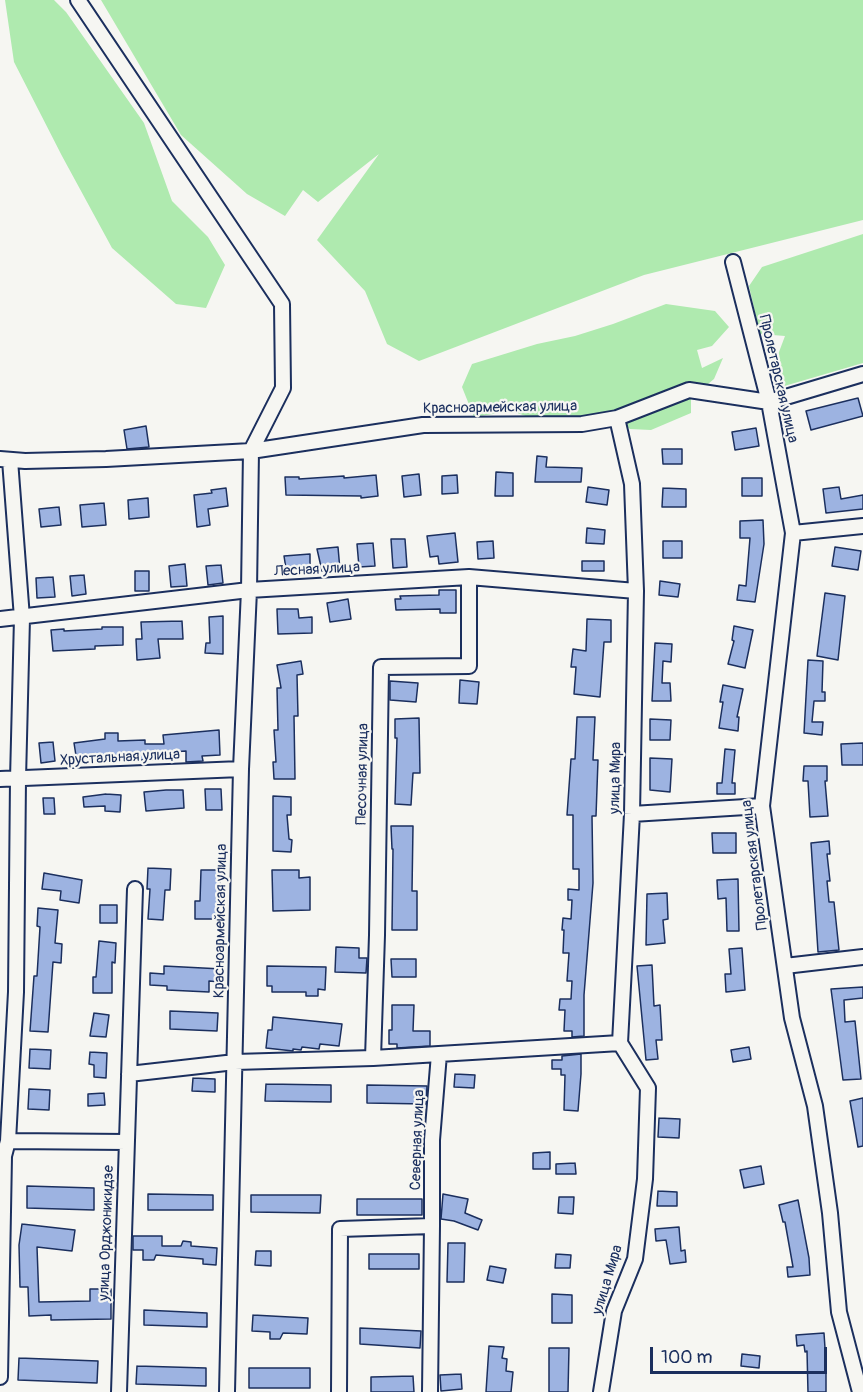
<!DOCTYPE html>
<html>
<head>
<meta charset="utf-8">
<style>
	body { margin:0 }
	#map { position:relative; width:863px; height:1392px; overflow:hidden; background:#f6f6f2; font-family:Pangolin,sans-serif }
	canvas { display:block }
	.scale { position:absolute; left:650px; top:1347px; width:177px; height:27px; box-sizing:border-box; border:3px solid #1b2f5e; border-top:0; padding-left:8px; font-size:18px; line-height:21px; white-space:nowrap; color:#1b2f5e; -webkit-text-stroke:4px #f6f6f2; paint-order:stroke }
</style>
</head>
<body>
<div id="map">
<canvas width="863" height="1392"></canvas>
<div class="scale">100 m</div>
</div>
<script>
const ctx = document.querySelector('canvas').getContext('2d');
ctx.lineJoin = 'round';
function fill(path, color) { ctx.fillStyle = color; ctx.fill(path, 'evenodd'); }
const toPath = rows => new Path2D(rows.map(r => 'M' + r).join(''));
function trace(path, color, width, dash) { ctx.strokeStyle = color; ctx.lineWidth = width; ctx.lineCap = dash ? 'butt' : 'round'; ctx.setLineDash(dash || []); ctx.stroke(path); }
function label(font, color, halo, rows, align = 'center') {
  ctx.font = font + ' Pangolin,sans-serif'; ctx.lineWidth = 4.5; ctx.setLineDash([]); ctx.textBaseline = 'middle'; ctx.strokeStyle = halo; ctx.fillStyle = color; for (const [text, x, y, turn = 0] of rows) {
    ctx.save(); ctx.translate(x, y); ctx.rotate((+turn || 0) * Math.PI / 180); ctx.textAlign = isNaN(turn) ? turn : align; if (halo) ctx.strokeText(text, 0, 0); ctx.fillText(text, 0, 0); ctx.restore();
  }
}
fill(toPath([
	[5,0,54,0,66,12,144,123,172,201,208,237,225,265,206,308,176,304,112,248,62,156,14,62],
	[101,0,863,0,863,220,644,275,419,361,387,344,365,291,317,240,379,154,318,202,303,190,285,216,247,194,181,135],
	[863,234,863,363,781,387,776,360,785,336,760,334,749,286,762,267],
	[666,304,715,311,729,327,712,346,697,350,702,368,723,358,714,379,691,398,691,413,651,430,630,429,616,418,547,424,512,411,474,417,462,387,472,364,537,344,575,336,613,324]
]), '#afeaaf');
const building = toPath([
	[858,398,863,416,811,430,806,411,858,398],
	[146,426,149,447,127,449,124,430,146,426],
	[756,428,759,446,735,450,732,432,756,428],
	[662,449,682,449,682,464,663,464,662,449],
	[537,456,547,457,546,467,582,468,581,482,535,482,537,456],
	[496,472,513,473,513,496,495,496,496,472],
	[419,474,421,495,404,497,402,476,419,474],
	[376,475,378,496,361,498,361,496,286,495,285,477,299,477,299,479,344,476,344,478,376,475],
	[457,475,458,493,442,494,442,476,457,475],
	[742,478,762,478,762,496,742,496,742,478],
	[588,487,609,490,607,505,586,502,588,487],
	[839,487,841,499,863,495,863,509,826,513,823,489,839,487],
	[226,488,228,506,208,509,210,525,197,527,194,495,212,493,211,490,226,488],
	[663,488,686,489,686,507,662,507,663,488],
	[148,498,149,517,129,519,128,500,148,498],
	[104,503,106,525,82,527,80,505,104,503],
	[59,507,61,525,41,527,39,509,59,507],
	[763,520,764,544,755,602,737,600,739,585,746,586,750,538,740,538,740,521,763,520],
	[587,528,605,530,604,544,586,543,587,528],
	[455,533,458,562,439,564,438,556,430,557,427,536,455,533],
	[391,539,405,539,407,567,393,568,391,539],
	[493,541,494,558,478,559,477,542,493,541],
	[663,541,682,541,682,558,663,558,663,541],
	[373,543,375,566,359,567,357,544,373,543],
	[338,547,340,570,322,571,317,549,338,547],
	[835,547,861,551,858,570,832,566,835,547],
	[310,554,310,571,287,575,284,556,310,554],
	[582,561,604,561,604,571,582,571,582,561],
	[185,564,187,586,171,587,169,566,185,564],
	[221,565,223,583,208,585,206,566,221,565],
	[135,571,149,571,149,591,135,591,135,571],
	[84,575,86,594,72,596,70,576,84,575],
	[53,577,55,597,37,598,36,578,53,577],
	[660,581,680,584,678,597,659,595,660,581],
	[439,590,456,590,456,613,440,613,440,609,396,610,395,599,401,599,400,596,439,595,439,590],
	[825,593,845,596,838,660,817,656,825,593],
	[348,599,351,619,330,622,327,603,348,599],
	[277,609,298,609,299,618,312,617,312,633,278,634,277,609],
	[223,616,223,654,205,653,206,643,210,643,209,617,223,616],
	[587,619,611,620,611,642,604,642,600,697,574,694,576,667,571,667,573,649,586,651,587,619],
	[182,621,183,639,158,639,160,658,137,660,136,639,142,639,141,622,182,621],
	[734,626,753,630,745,668,728,664,734,641,732,640,734,626],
	[102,627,123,627,123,645,95,646,95,649,53,651,51,630,64,629,64,631,102,629,102,627],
	[655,643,672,644,671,662,663,661,662,683,670,683,671,701,652,701,655,643],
	[808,660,823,661,822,692,825,692,825,701,814,701,812,722,823,722,822,735,804,733,808,660],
	[301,661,303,674,297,675,298,716,294,716,295,779,274,779,273,762,276,762,274,730,278,730,277,688,281,688,277,665,301,661],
	[460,680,479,682,477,704,459,703,460,680],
	[390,681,418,683,416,702,390,700,390,681],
	[723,685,743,689,737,717,739,717,738,731,719,728,723,702,720,702,723,685],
	[577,717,595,717,593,760,598,760,596,816,592,816,593,883,584,995,584,1036,572,1037,572,1031,564,1031,565,1010,559,1010,560,999,571,999,572,981,567,981,569,953,563,953,564,930,562,930,563,918,571,919,572,900,568,900,568,889,579,890,579,869,573,869,573,815,567,815,571,759,575,759,577,717],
	[419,718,420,773,413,773,411,805,395,804,397,738,395,738,395,719,419,718],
	[650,719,671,720,670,740,650,740,650,719],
	[219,730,220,755,202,756,203,761,186,762,186,751,158,753,158,760,105,760,105,757,77,762,74,743,105,739,105,733,118,733,118,741,145,740,145,744,164,744,163,735,219,730],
	[53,742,55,761,41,763,39,743,53,742],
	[863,743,863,765,842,765,841,744,863,743],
	[725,749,735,750,732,783,735,783,735,794,717,794,717,783,722,783,725,749],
	[650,758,672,759,670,792,650,790,650,758],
	[804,766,827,766,827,781,825,781,828,816,810,817,808,781,803,781,804,766],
	[205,789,221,789,222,810,206,810,205,789],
	[166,790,183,790,184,808,146,811,144,792,166,790],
	[106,794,121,795,120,812,105,811,105,806,84,807,83,797,106,794],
	[273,796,291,797,291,815,287,815,289,839,292,840,291,852,273,851,273,796],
	[43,798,54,798,55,814,44,814,43,798],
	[391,826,413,826,412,891,417,891,417,930,392,930,393,849,392,849,391,826],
	[712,833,736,833,736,853,713,853,712,833],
	[829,841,830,854,827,854,830,881,827,881,829,902,834,902,839,950,818,952,811,843,829,841],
	[148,868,171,869,170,890,165,890,163,920,148,919,150,889,147,889,148,868],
	[201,870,220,870,219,919,195,919,195,901,200,901,201,870],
	[272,870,299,870,299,878,310,877,310,910,273,911,272,870],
	[44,873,82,880,79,903,60,900,61,891,42,889,44,873],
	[738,879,739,931,727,931,726,898,718,899,717,880,738,879],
	[667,893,668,919,663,920,665,943,646,945,647,894,667,893],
	[100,905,117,905,117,923,100,923,100,905],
	[38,908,58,910,55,943,62,944,61,963,53,962,48,1032,30,1031,34,976,37,976,40,927,37,926,38,908],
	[99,941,116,943,115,963,112,962,112,993,93,993,93,977,96,977,99,941],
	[336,947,359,948,359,958,367,958,366,973,335,972,336,947],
	[742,948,745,990,726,992,725,974,731,974,729,949,742,948],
	[391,959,416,959,416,977,392,977,391,959],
	[652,965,654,1006,660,1005,662,1040,656,1040,658,1059,646,1060,637,966,652,965],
	[164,966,222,969,221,982,209,981,209,992,167,990,167,986,150,985,150,973,164,974,164,966],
	[267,966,326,967,325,990,318,989,318,996,306,996,306,992,272,992,272,986,267,986,267,966],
	[863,987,863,998,844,1000,845,1022,855,1021,861,1079,843,1080,831,989,863,987],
	[392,1005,414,1005,413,1031,430,1031,430,1046,397,1048,397,1044,389,1044,389,1030,392,1030,392,1005],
	[170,1011,218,1013,217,1031,170,1029,170,1011],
	[94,1013,109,1015,106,1037,90,1036,94,1013],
	[273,1017,342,1024,339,1046,320,1044,319,1049,302,1047,301,1050,293,1049,293,1051,266,1048,268,1030,272,1030,273,1017],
	[749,1047,751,1059,733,1062,731,1050,749,1047],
	[30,1049,51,1050,50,1069,29,1068,30,1049],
	[90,1052,107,1053,106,1078,94,1077,94,1065,89,1064,90,1052],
	[581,1054,581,1074,578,1111,564,1110,565,1075,561,1075,561,1069,552,1069,552,1060,562,1060,562,1056,581,1054],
	[455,1074,475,1075,474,1088,454,1087,455,1074],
	[193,1078,215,1079,215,1092,192,1091,193,1078],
	[266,1084,331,1085,331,1102,265,1101,266,1084],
	[367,1085,427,1086,426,1104,367,1103,367,1085],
	[29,1089,50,1090,49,1110,28,1109,29,1089],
	[104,1093,105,1105,88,1106,88,1094,104,1093],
	[863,1098,863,1146,858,1147,850,1101,863,1098],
	[659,1118,680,1119,679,1138,658,1137,659,1118],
	[550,1152,550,1169,533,1169,533,1153,550,1152],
	[575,1163,576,1174,556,1174,556,1164,575,1163],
	[761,1166,764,1184,744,1188,740,1170,761,1166],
	[27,1186,94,1188,94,1210,27,1208,27,1186],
	[658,1191,677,1192,677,1206,657,1206,658,1191],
	[148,1194,213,1195,213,1210,148,1210,148,1194],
	[443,1194,468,1199,465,1213,482,1220,478,1230,454,1221,441,1219,443,1194],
	[251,1195,321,1195,320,1213,251,1212,251,1195],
	[559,1197,574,1197,573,1214,558,1213,559,1197],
	[357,1199,422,1199,422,1215,357,1215,357,1199],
	[798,1200,809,1258,810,1275,788,1277,787,1267,793,1267,785,1222,783,1222,779,1205,798,1200],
	[22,1224,75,1230,72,1251,37,1247,39,1302,90,1301,90,1289,111,1289,111,1319,51,1320,51,1315,29,1316,28,1287,20,1287,19,1245,22,1224],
	[679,1227,681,1251,685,1250,686,1262,670,1264,666,1240,656,1241,655,1229,679,1227],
	[133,1236,162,1236,162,1246,181,1246,183,1241,191,1242,191,1246,217,1248,216,1265,203,1264,203,1259,156,1255,154,1260,143,1260,143,1250,133,1250,133,1236],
	[448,1243,465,1243,464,1282,447,1282,448,1243],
	[256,1251,271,1251,271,1266,255,1265,256,1251],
	[369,1254,419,1254,419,1269,369,1269,369,1254],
	[556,1254,571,1255,570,1268,555,1268,556,1254],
	[490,1266,506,1269,503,1283,487,1280,490,1266],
	[552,1294,572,1295,572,1323,552,1323,552,1294],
	[144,1310,207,1313,207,1327,144,1325,144,1310],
	[253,1315,308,1318,307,1334,283,1333,280,1339,270,1339,270,1332,252,1331,253,1315],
	[360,1328,421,1331,420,1348,360,1344,360,1328],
	[824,1333,826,1363,826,1392,808,1392,807,1351,805,1352,804,1345,797,1346,796,1335,824,1333],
	[489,1346,504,1347,502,1358,507,1359,506,1371,513,1372,511,1392,486,1392,489,1346],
	[549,1348,569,1348,568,1392,549,1392,549,1348],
	[742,1354,760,1356,759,1368,741,1366,742,1354],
	[19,1358,98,1361,97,1383,18,1380,19,1358],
	[137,1366,206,1368,206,1386,136,1384,137,1366],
	[249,1368,310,1368,310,1388,249,1388,249,1368],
	[461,1374,462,1389,441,1391,440,1375,461,1374],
	[413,1376,414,1392,371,1392,371,1377,413,1376]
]);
fill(building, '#9db3e1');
trace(building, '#1b2f5e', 1.5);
const street = toPath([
	[78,0,282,304,283,388,251,451,249,590,241,769,227,1392],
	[733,262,769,402,793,533,762,806,792,1018,815,1106,830,1213,839,1312,860,1392],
	[617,418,689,390,769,402,863,374],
	[0,459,25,461,106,459,251,451,423,425,582,424,617,418,632,484,636,591,632,814,620,1043,648,1088,645,1179,635,1259,614,1311,601,1392],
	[793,533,863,526],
	[0,619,249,590,469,577,636,591],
	[0,779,241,769],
	[632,814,762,806],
	[785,966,863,957],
	[373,1058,377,935,381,667,469,666,469,577],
	[129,1074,235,1062,373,1058,620,1043],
	[8,1141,127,1142],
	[0,1377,4,1156,8,1141,16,992,18,779,22,618,10,460],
	[119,1392,135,889],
	[339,1392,340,1229,432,1226,432,1140,439,1054],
	[430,1392,432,1226]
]);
trace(street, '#1b2f5e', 18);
trace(street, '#f6f6f2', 14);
label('15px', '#1b2f5e', '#f6f6f2', [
	["Пролетарская улица",778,379,77],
	["Красноармейская улица",500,408,-1],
	["Лесная улица",317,570,-3],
	["Хрустальная улица",120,758,-3],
	["Песочная улица",363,774,-89],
	["улица Мира",616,778,-89],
	["Пролетарская улица",755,865,-97],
	["Красноармейская улица",221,921,-89],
	["Северная улица",418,1140,-88],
	["улица Орджоникидзе",107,1233,-88],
	["улица Мира",608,1280,-73]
]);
</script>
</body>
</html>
